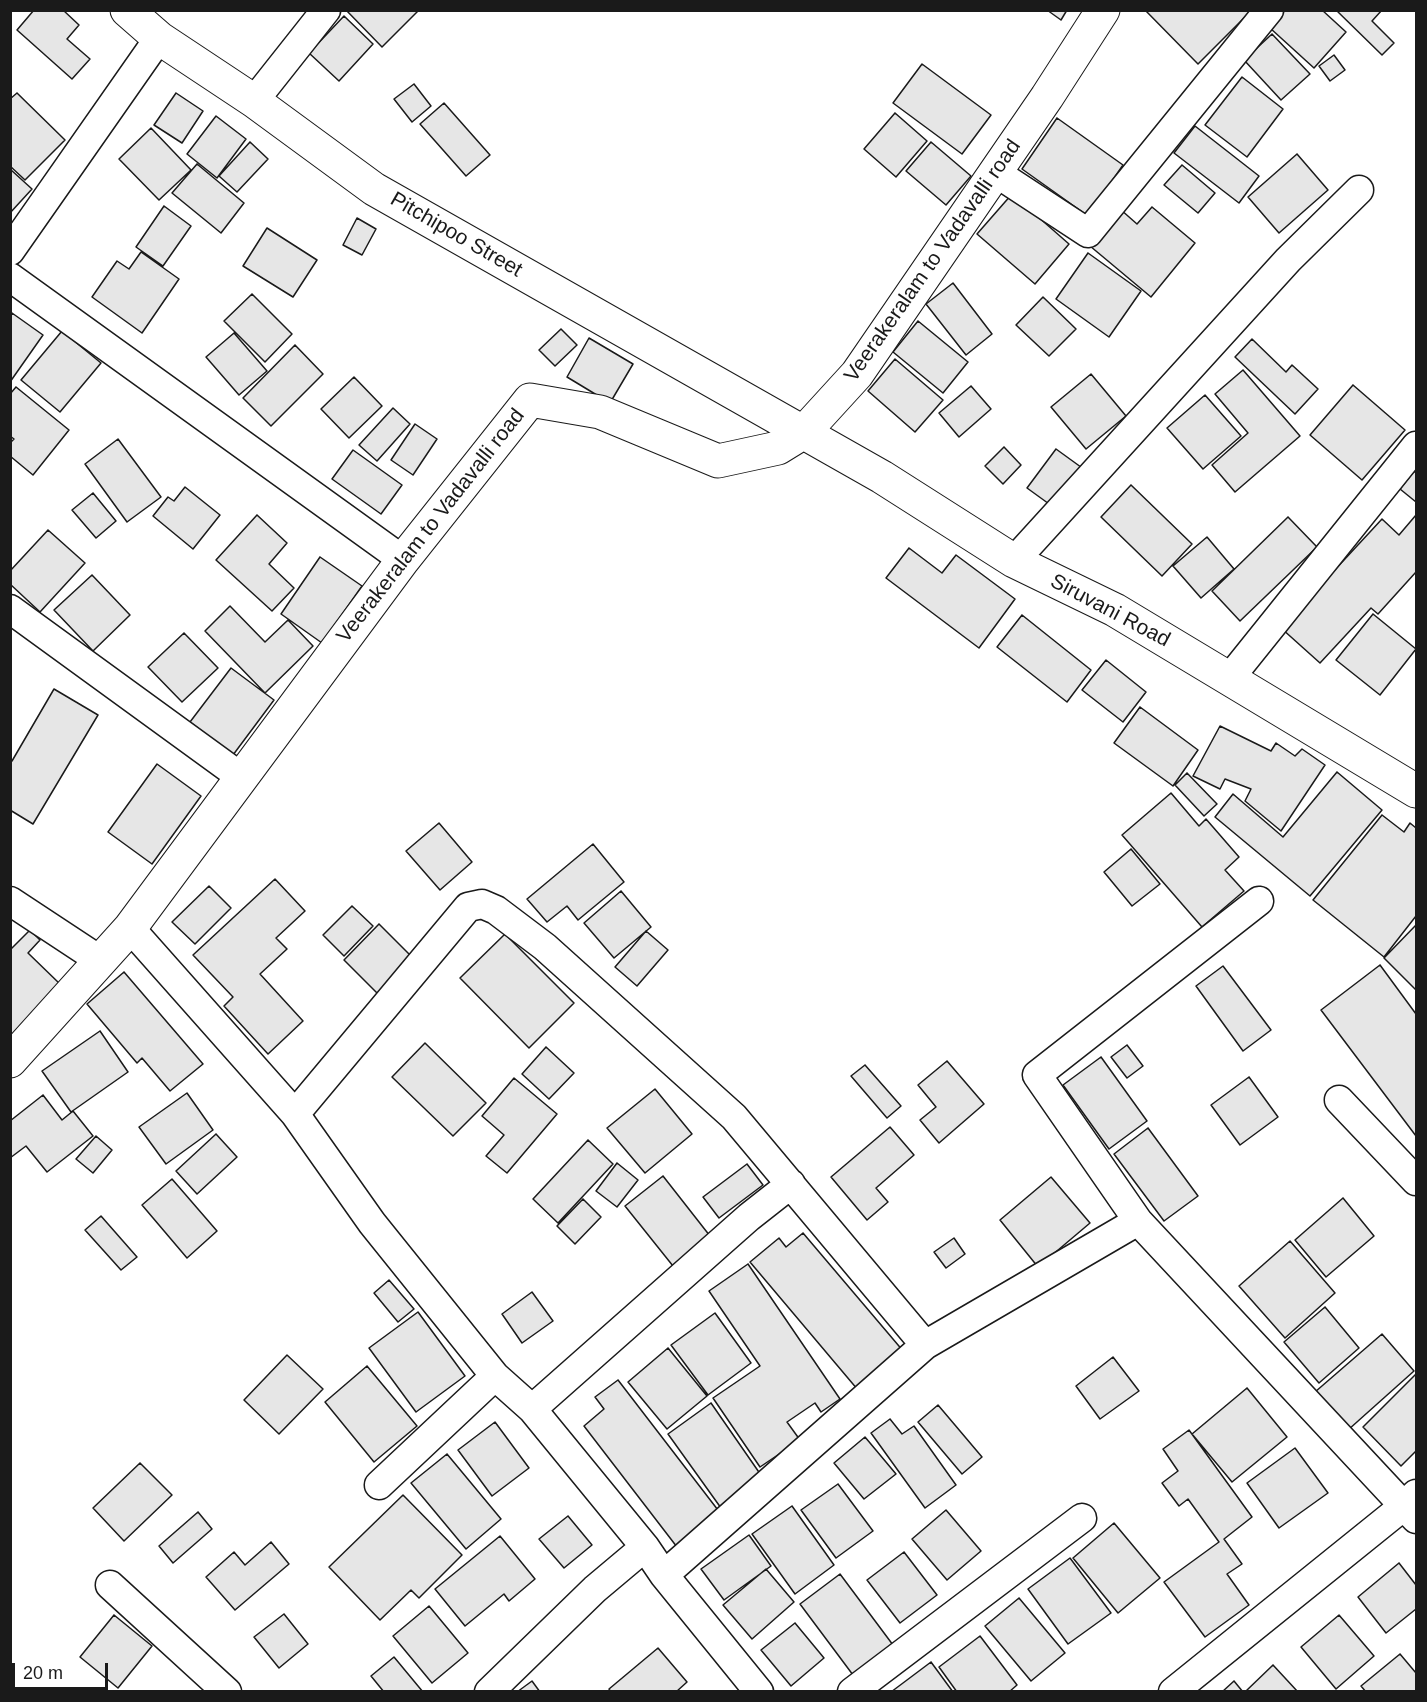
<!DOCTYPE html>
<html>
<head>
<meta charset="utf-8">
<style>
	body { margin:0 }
	#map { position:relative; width:1427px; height:1702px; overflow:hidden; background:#fff; font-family:Arial,sans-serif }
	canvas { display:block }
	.frame { position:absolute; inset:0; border:12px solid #1a1a1a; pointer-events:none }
	.scale { position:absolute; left:12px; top:1663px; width:96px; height:27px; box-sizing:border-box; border:3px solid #1a1a1a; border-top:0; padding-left:8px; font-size:18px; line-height:21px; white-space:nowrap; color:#1a1a1a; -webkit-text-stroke:4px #fff; paint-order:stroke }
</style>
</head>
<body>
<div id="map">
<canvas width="1427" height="1702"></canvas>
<div class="frame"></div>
<div class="scale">20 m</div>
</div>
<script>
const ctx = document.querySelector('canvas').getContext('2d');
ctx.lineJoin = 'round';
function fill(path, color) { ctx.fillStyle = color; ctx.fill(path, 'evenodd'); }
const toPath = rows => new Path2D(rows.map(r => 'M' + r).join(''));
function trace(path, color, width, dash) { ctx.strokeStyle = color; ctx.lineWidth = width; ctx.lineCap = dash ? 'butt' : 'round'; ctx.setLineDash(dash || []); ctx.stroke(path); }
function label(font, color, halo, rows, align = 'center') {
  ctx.font = font + ' Arial,sans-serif'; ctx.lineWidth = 4.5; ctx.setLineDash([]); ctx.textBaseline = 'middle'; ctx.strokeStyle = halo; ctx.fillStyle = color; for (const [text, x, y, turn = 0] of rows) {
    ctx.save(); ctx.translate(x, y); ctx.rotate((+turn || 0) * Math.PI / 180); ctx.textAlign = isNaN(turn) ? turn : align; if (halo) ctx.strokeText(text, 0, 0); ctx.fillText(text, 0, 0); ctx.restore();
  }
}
const building = toPath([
	[34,10,63,10,79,25,67,39,90,59,72,79,17,30,34,10],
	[346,10,419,10,382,47,346,10],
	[1047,10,1067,10,1061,20,1047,10],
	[1145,10,1252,10,1198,64,1145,10],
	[1285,10,1322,10,1346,32,1314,68,1270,28,1285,10],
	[1336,10,1382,10,1372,21,1394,43,1382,55,1336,10],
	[344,16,373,44,339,81,309,53,344,16],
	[1272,34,1310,74,1281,100,1244,60,1272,34],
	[1334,55,1345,70,1330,81,1319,66,1334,55],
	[922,64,991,115,962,154,893,103,922,64],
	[1242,77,1283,109,1247,157,1205,125,1242,77],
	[414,84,431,106,412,122,394,99,414,84],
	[17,93,65,140,25,180,10,166,10,99,17,93],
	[176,93,203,111,182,143,154,125,176,93],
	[444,103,490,155,466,176,420,124,444,103],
	[895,113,927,141,896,177,864,149,895,113],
	[216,116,246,139,217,178,187,154,216,116],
	[1057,118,1123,165,1088,216,1022,169,1057,118],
	[1195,126,1259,176,1239,203,1174,153,1195,126],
	[151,128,191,170,159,200,119,159,151,128],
	[250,142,268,159,237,192,219,176,250,142],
	[931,142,971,176,946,205,906,171,931,142],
	[1297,154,1328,190,1279,233,1248,197,1297,154],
	[197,164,244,203,221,233,172,193,197,164],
	[1182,165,1215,193,1198,213,1164,185,1182,165],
	[10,169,32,189,10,213,10,169],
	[1012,194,1069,244,1035,284,977,234,1012,194],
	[164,206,191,226,163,266,136,247,164,206],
	[1152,207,1195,243,1151,297,1090,246,1120,209,1137,224,1152,207],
	[357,218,376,229,362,255,343,245,357,218],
	[267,228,317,260,293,297,243,266,267,228],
	[141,252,179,279,142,333,92,297,117,261,129,269,141,252],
	[1088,253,1141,291,1109,337,1056,299,1088,253],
	[953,283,992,334,966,355,926,304,953,283],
	[252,294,292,334,265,362,224,321,252,294],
	[1043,297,1076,329,1049,356,1016,325,1043,297],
	[12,313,43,335,10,382,10,316,12,313],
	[918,321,968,362,943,393,893,352,918,321],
	[561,329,577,345,555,366,539,350,561,329],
	[62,331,101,363,60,412,21,380,62,331],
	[234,333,267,371,239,395,206,357,234,333],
	[589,338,633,364,610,403,567,377,589,338],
	[1252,339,1286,372,1292,365,1318,389,1295,414,1235,357,1252,339],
	[295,345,323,374,271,426,243,398,295,345],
	[895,359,943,400,915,432,868,391,895,359],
	[1243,370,1300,436,1235,492,1212,465,1248,433,1215,394,1243,370],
	[1091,374,1126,416,1086,449,1051,407,1091,374],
	[354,377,382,406,349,438,321,409,354,377],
	[1353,385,1405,430,1362,480,1310,435,1353,385],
	[971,386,991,409,959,437,939,413,971,386],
	[16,387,69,430,33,475,10,456,10,443,14,439,10,436,10,394,16,387],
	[1205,395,1241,436,1203,469,1167,428,1205,395],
	[393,408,410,424,377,461,359,445,393,408],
	[415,424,437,439,413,475,391,460,415,424],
	[118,439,161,497,127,522,85,464,118,439],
	[1004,447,1021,465,1003,484,985,466,1004,447],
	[1056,449,1085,470,1056,509,1027,488,1056,449],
	[353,450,402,485,381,514,332,479,353,450],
	[1414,471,1416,473,1416,502,1400,489,1414,471],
	[1131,485,1192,544,1162,576,1101,517,1131,485],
	[185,487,220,515,193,549,153,516,168,497,174,501,185,487],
	[93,493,116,521,96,538,72,510,93,493],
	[257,515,287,543,269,564,294,588,272,611,216,560,257,515],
	[1416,515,1416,572,1378,614,1371,608,1320,663,1281,628,1382,519,1399,535,1416,515],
	[1288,517,1317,547,1240,621,1212,591,1288,517],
	[48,530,85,563,40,612,10,584,10,571,48,530],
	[1207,537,1234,569,1201,598,1173,566,1207,537],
	[909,548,942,573,956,555,1015,599,979,648,886,578,909,548],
	[320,557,362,586,322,643,281,614,320,557],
	[92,575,130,615,93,651,54,610,92,575],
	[230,606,265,642,288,620,313,646,265,693,205,631,230,606],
	[1373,614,1416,649,1380,695,1336,660,1373,614],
	[1022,615,1091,670,1067,702,997,647,1022,615],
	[184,633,218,668,182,702,148,667,184,633],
	[1106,660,1146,692,1123,722,1082,690,1106,660],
	[231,668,274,700,233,755,190,722,231,668],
	[54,689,98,715,33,824,10,810,10,761,12,761,54,689],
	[1140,707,1198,750,1173,786,1114,743,1140,707],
	[1220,726,1271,751,1276,743,1295,756,1302,749,1325,765,1281,831,1245,801,1251,789,1225,779,1220,789,1193,776,1220,726],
	[157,764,201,796,152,864,108,832,157,764],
	[1337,772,1382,810,1310,896,1215,817,1233,794,1283,837,1337,772],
	[1187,773,1217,804,1204,816,1175,785,1187,773],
	[1171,793,1199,826,1206,819,1239,857,1225,870,1244,891,1202,927,1122,835,1171,793],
	[1382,815,1404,832,1410,823,1416,828,1416,916,1384,957,1313,900,1382,815],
	[439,823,472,862,440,890,406,851,439,823],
	[593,844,624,882,578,920,567,906,547,922,527,899,593,844],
	[1131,849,1160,884,1132,906,1104,872,1131,849],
	[275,879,305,911,276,938,287,949,260,974,303,1021,268,1054,224,1006,233,997,193,955,275,879],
	[209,886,231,908,195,944,172,922,209,886],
	[621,891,651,927,614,958,584,923,621,891],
	[352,906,373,926,344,956,323,935,352,906],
	[379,924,414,959,378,994,344,960,379,924],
	[1416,925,1416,990,1384,958,1416,925],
	[30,930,40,940,28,953,61,985,10,1038,10,950,30,930],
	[646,931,668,950,637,986,615,967,646,931],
	[505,934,574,1003,529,1048,460,978,505,934],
	[1380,965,1416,1014,1416,1136,1321,1010,1380,965],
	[1223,966,1271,1030,1243,1051,1196,986,1223,966],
	[124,972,203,1064,170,1091,142,1058,137,1063,87,1004,124,972],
	[100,1031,128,1072,71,1112,42,1071,100,1031],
	[425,1043,486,1103,453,1136,392,1077,425,1043],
	[1127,1045,1143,1066,1127,1078,1111,1057,1127,1045],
	[546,1047,574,1073,549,1099,522,1074,546,1047],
	[1101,1057,1147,1121,1109,1149,1063,1085,1101,1057],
	[947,1061,984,1104,939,1143,920,1120,936,1107,918,1085,947,1061],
	[865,1065,901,1106,887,1118,851,1076,865,1065],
	[1249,1077,1278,1117,1240,1145,1211,1105,1249,1077],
	[514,1078,557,1114,507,1173,486,1156,504,1135,482,1116,514,1078],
	[655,1089,692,1134,645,1173,607,1128,655,1089],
	[187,1093,213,1130,166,1164,139,1127,187,1093],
	[43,1095,62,1120,73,1111,93,1136,47,1172,26,1146,10,1158,10,1121,43,1095],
	[890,1127,914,1155,876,1188,888,1202,867,1220,831,1177,890,1127],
	[1148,1128,1198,1196,1164,1221,1114,1154,1148,1128],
	[216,1134,237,1157,197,1194,176,1171,216,1134],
	[96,1136,112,1150,93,1173,76,1159,96,1136],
	[588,1140,613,1164,558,1223,533,1199,588,1140],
	[617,1163,638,1180,617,1207,596,1191,617,1163],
	[747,1164,763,1185,719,1218,703,1197,747,1164],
	[663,1176,710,1236,673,1266,625,1206,663,1176],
	[1051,1177,1090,1223,1038,1267,1000,1220,1051,1177],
	[172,1179,217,1231,187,1258,142,1205,172,1179],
	[1343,1198,1374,1236,1326,1277,1295,1240,1343,1198],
	[583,1199,601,1217,575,1244,557,1226,583,1199],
	[101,1216,137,1257,121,1270,85,1230,101,1216],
	[803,1233,904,1352,858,1390,750,1262,779,1238,786,1247,803,1233],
	[954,1238,965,1254,946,1268,934,1252,954,1238],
	[1290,1241,1335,1293,1285,1338,1239,1286,1290,1241],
	[748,1264,840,1399,821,1412,815,1403,787,1422,800,1440,760,1467,713,1398,760,1366,709,1291,748,1264],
	[389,1280,414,1309,398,1322,374,1293,389,1280],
	[532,1292,553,1321,522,1343,502,1314,532,1292],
	[1325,1307,1359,1348,1319,1383,1284,1342,1325,1307],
	[418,1312,465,1376,416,1412,369,1348,418,1312],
	[715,1313,751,1363,708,1395,671,1345,715,1313],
	[1382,1334,1414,1371,1348,1430,1315,1392,1382,1334],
	[668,1348,707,1396,667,1429,628,1382,668,1348],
	[287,1355,323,1389,279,1434,244,1400,287,1355],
	[1113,1357,1139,1391,1100,1419,1076,1386,1113,1357],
	[367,1366,417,1426,374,1462,325,1402,367,1366],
	[1416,1374,1416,1451,1401,1466,1363,1427,1416,1374],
	[618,1380,721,1514,677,1547,584,1426,604,1409,595,1397,618,1380],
	[1247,1388,1287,1437,1232,1482,1192,1434,1247,1388],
	[711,1403,763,1478,721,1508,668,1434,711,1403],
	[938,1405,982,1457,962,1474,918,1422,938,1405],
	[890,1419,902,1434,914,1426,956,1485,925,1508,871,1433,890,1419],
	[495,1422,529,1468,492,1496,458,1450,495,1422],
	[1189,1430,1252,1517,1224,1539,1242,1564,1227,1574,1249,1605,1205,1637,1164,1582,1219,1542,1188,1499,1179,1506,1162,1483,1178,1471,1163,1449,1189,1430],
	[865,1437,896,1474,864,1499,834,1463,865,1437],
	[1295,1448,1328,1493,1279,1528,1247,1483,1295,1448],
	[447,1454,501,1519,466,1549,411,1483,447,1454],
	[140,1463,172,1495,124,1541,93,1508,140,1463],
	[838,1484,873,1531,836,1558,801,1510,838,1484],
	[403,1495,462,1555,419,1598,411,1590,380,1620,329,1567,403,1495],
	[792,1506,834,1565,795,1594,752,1534,792,1506],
	[946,1510,981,1551,947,1580,912,1539,946,1510],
	[198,1512,212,1529,173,1563,159,1546,198,1512],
	[568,1516,592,1545,564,1568,539,1539,568,1516],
	[1114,1523,1160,1578,1118,1613,1073,1558,1114,1523],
	[749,1535,771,1566,724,1600,701,1569,749,1535],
	[500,1536,535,1579,509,1601,504,1594,465,1626,435,1589,500,1536],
	[271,1542,289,1564,235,1610,206,1577,234,1552,245,1565,271,1542],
	[904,1552,937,1595,900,1623,867,1580,904,1552],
	[1070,1558,1111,1613,1068,1644,1028,1589,1070,1558],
	[1399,1563,1416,1585,1416,1609,1386,1633,1358,1597,1399,1563],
	[766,1569,794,1602,752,1639,723,1605,766,1569],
	[840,1574,893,1645,853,1675,800,1604,840,1574],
	[1019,1598,1065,1653,1031,1681,985,1626,1019,1598],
	[429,1606,468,1653,432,1683,393,1636,429,1606],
	[284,1614,308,1644,279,1668,254,1637,284,1614],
	[114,1615,152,1646,118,1688,80,1657,114,1615],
	[1339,1615,1374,1656,1336,1689,1301,1647,1339,1615],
	[795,1623,824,1658,791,1686,761,1650,795,1623],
	[980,1636,1017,1685,1009,1692,957,1692,939,1667,980,1636],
	[658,1648,687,1682,676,1692,611,1692,609,1689,658,1648],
	[1400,1654,1416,1673,1416,1692,1366,1692,1361,1686,1400,1654],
	[394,1657,423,1692,384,1692,371,1676,394,1657],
	[931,1662,953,1692,891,1692,931,1662],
	[1273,1665,1298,1692,1247,1692,1246,1691,1273,1665],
	[532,1681,540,1692,517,1692,532,1681],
	[1234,1681,1243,1692,1222,1692,1234,1681]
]);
fill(building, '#e6e6e6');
trace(building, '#1a1a1a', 1.5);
const minor = toPath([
	[254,101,326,10],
	[995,172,1088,233,1269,10],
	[10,251,159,38],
	[10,277,403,560],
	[1014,561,1288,260,1359,190],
	[10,609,241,777],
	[1229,679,1416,446],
	[10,901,101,961],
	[1259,901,1037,1075,1138,1221,1416,1519],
	[130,928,295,1114,372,1223,495,1376,532,1409,645,1547,664,1575,759,1692],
	[1339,1100,1416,1181],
	[295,1114,468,907,482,904,496,910,545,947,734,1117,925,1345],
	[532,1409,749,1217,791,1184],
	[379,1485,495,1376],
	[664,1575,925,1345,1138,1221],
	[110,1585,227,1692],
	[489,1692,595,1589,645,1547],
	[852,1692,1082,1518],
	[1173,1692,1405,1505,1416,1494]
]);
const tertiary = toPath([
	[127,10,159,38,254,101,374,189,882,477,1014,561,1115,610,1416,791],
	[10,1061,130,928,403,560,530,400,600,412,718,461,778,448,804,432,857,374,1047,97,1103,10]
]);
trace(minor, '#1a1a1a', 31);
trace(tertiary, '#1a1a1a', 35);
trace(minor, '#fff', 28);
trace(tertiary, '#fff', 33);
label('21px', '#1a1a1a', '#fff', [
	["Pitchipoo Street",456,235,30],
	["Veerakeralam to Vadavalli road",933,261,-55],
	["Veerakeralam to Vadavalli road",431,526,-52],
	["Siruvani Road",1110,611,28]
]);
</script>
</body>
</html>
